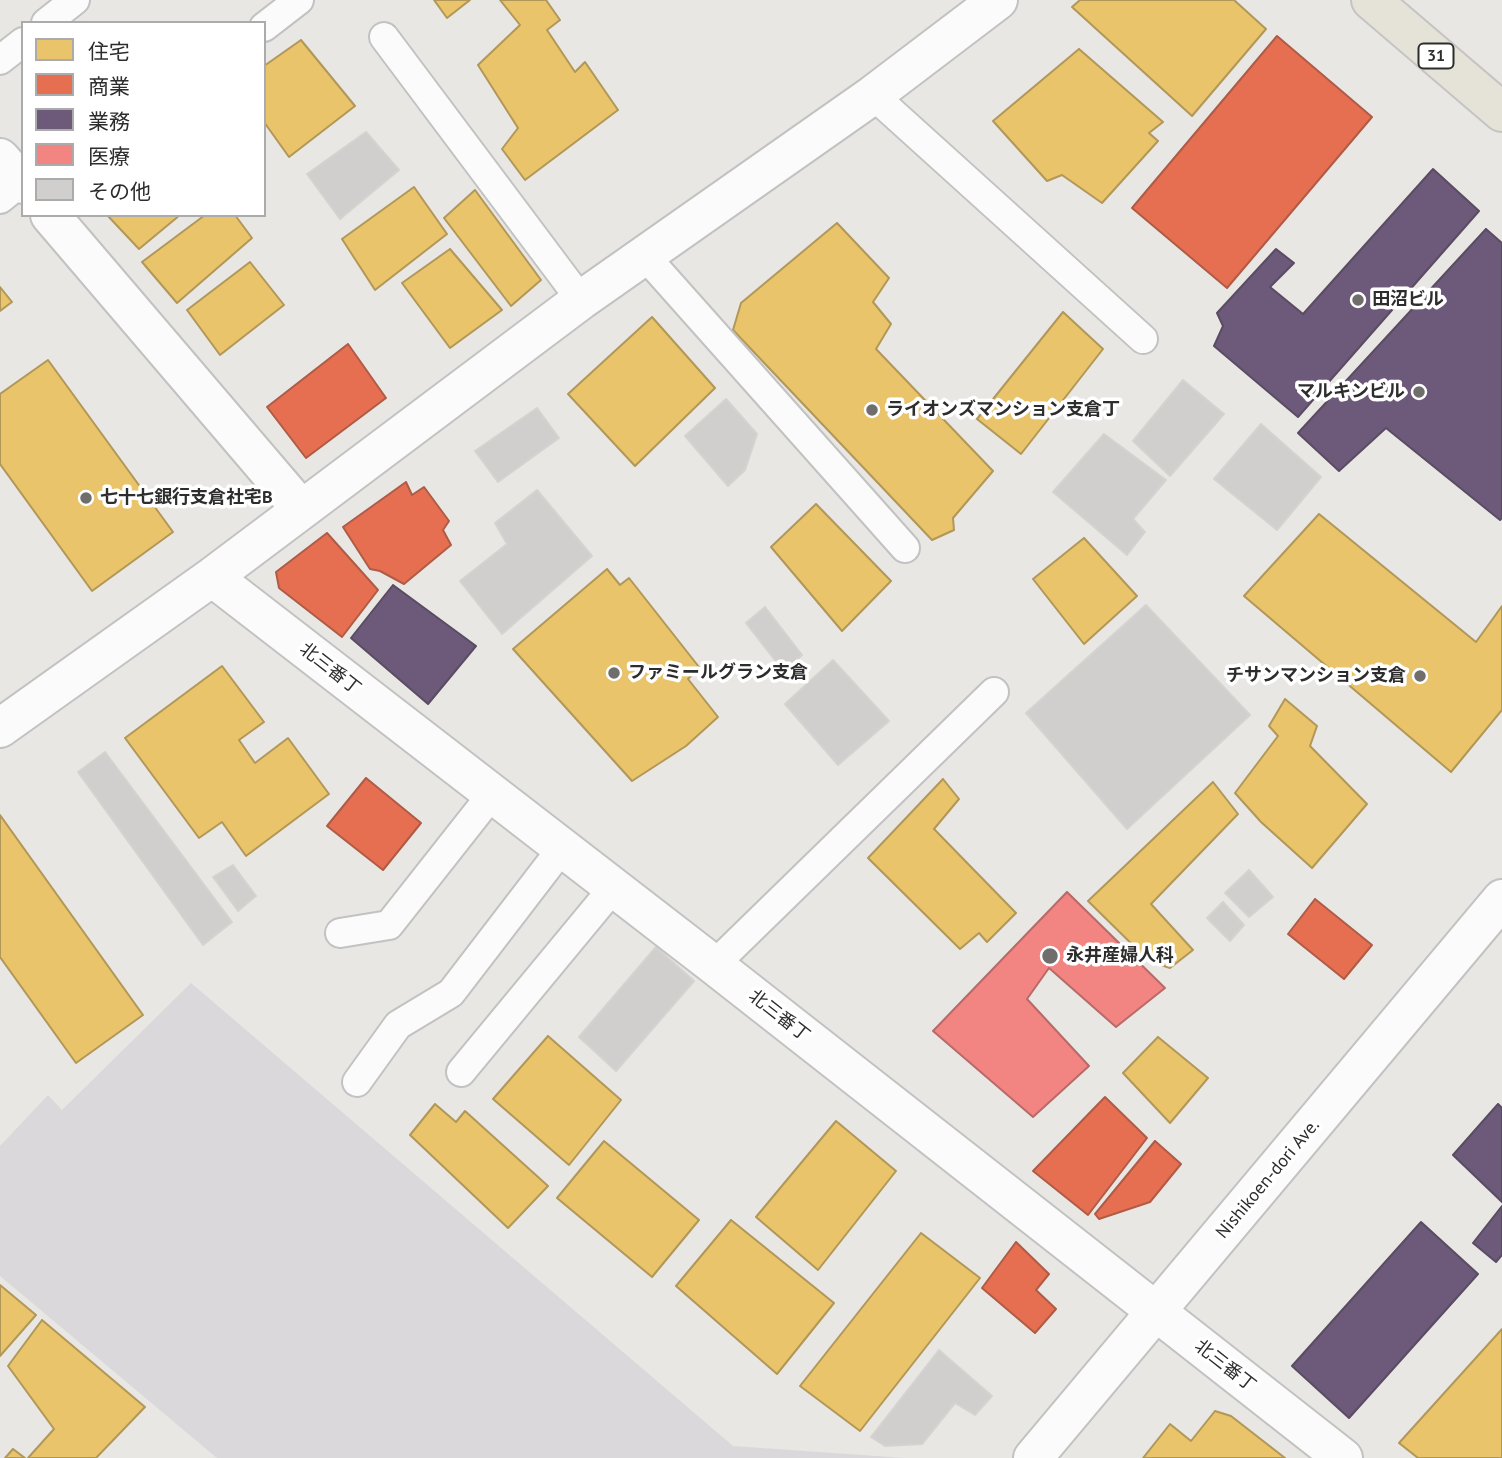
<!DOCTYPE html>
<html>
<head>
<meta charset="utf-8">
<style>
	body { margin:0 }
	#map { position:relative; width:1502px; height:1458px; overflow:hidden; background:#e9e7e4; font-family:"PT Sans","Noto Sans JP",sans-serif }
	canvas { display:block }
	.legend { position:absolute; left:21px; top:21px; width:245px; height:196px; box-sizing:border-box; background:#fff; border:2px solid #ababab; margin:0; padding:9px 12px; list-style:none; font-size:21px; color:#2d2d2d }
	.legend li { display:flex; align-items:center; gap:14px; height:35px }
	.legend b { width:35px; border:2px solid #ababab }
</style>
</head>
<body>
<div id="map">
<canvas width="1502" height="1458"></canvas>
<ul class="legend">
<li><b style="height:19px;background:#e9c46a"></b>住宅</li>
<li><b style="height:19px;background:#e76f51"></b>商業</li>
<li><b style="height:19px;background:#6d597a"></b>業務</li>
<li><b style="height:19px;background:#f28482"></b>医療</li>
<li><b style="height:19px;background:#d1cfcd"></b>その他</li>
</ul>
</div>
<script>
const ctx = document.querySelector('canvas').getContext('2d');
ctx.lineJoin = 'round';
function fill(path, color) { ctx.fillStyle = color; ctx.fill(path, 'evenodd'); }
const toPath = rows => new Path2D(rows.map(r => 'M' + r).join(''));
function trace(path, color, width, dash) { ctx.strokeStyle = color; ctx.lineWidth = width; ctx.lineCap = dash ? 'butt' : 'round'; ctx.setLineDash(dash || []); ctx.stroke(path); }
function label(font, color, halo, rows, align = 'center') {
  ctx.font = font + ' "PT Sans","Noto Sans JP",sans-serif'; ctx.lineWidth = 7; ctx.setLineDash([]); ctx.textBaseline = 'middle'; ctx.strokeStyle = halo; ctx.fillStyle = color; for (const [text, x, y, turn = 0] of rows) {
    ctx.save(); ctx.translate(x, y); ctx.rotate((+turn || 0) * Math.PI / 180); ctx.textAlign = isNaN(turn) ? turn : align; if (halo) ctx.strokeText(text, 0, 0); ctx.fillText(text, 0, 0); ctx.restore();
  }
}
fill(toPath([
	[191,983,733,1446,905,1458,217,1458,0,1276,0,1146,48,1095,62,1110]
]), '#dad8da');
const homes = toPath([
	[434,0,470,0,447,18,434,0],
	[500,0,546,0,560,20,547,30,575,72,585,62,618,110,525,180,502,149,518,128,478,65,520,25,500,0],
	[1080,0,1234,0,1266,29,1192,116,1072,7,1080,0],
	[301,40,355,106,289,157,264,122,264,66,301,40],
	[1079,49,1163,122,1149,133,1158,141,1102,203,1062,175,1047,181,993,121,1079,49],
	[414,187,447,234,375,290,342,239,414,187],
	[475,190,541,280,511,306,444,218,475,190],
	[107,215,180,215,139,249,107,215],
	[205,215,235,215,252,238,177,303,142,262,205,215],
	[837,223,889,278,873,302,891,324,876,349,993,471,953,518,954,530,932,540,733,330,741,303,837,223],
	[450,249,502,310,450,348,402,283,450,249],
	[250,262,284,305,220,355,187,310,250,262],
	[0,287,12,302,0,311,0,287],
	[1063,312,1103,349,1021,454,977,419,1063,312],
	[652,317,715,388,635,466,568,394,652,317],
	[48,360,173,532,92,591,0,464,0,394,48,360],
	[816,504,891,581,842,631,771,547,816,504],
	[1319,514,1476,642,1502,606,1502,710,1451,772,1244,596,1319,514],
	[1084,538,1137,596,1084,644,1033,579,1084,538],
	[607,569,620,585,629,578,699,667,688,679,718,717,686,746,632,781,513,649,607,569],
	[222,666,264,722,239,740,255,763,288,738,329,794,246,856,222,822,199,838,125,738,222,666],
	[1285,699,1317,726,1310,746,1367,804,1312,868,1261,822,1235,793,1278,736,1269,726,1285,699],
	[943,779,959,799,934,829,1016,913,987,942,979,933,960,949,868,858,943,779],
	[1213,782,1238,814,1151,904,1193,950,1170,968,1149,961,1088,901,1213,782],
	[0,815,143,1015,76,1063,0,957,0,815],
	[548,1036,621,1100,569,1165,493,1099,548,1036],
	[1158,1037,1208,1078,1170,1123,1123,1073,1158,1037],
	[435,1104,456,1122,465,1111,548,1186,508,1228,410,1135,435,1104],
	[836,1121,896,1171,818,1270,756,1217,836,1121],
	[604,1141,699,1220,652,1277,557,1198,604,1141],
	[731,1220,834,1303,777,1374,676,1286,731,1220],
	[921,1233,980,1278,860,1431,800,1386,921,1233],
	[0,1285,36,1315,0,1356,0,1285],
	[42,1320,145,1407,96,1458,28,1458,54,1429,8,1366,42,1320],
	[1502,1329,1502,1458,1418,1458,1399,1443,1502,1329],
	[1215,1411,1231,1416,1285,1458,1143,1458,1170,1424,1191,1441,1215,1411],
	[13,1449,25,1458,5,1458,13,1449]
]);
fill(homes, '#e9c46a');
trace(homes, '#b19758', 2);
const shops = toPath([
	[1277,36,1372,117,1227,288,1132,208,1277,36],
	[348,344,386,398,306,458,267,407,348,344],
	[406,482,412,495,424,487,449,521,443,530,451,545,404,584,380,571,370,569,343,527,406,482],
	[327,533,378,590,342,637,279,588,276,572,327,533],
	[366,778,421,823,383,870,327,826,366,778],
	[1315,899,1372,945,1344,979,1288,934,1315,899],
	[1105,1097,1147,1138,1088,1215,1033,1171,1105,1097],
	[1155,1141,1181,1164,1150,1202,1099,1219,1095,1214,1155,1141],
	[1016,1242,1049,1274,1036,1290,1056,1309,1035,1333,982,1288,1016,1242]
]);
fill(shops, '#e76f51');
trace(shops, '#af5b46', 2);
const offices = toPath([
	[1433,169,1479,211,1298,417,1214,346,1223,326,1217,313,1276,249,1294,263,1270,287,1303,314,1433,169],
	[1486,229,1502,243,1502,518,1500,520,1386,428,1339,471,1298,433,1486,229],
	[393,585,476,646,428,704,351,638,393,585],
	[1498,1104,1502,1108,1502,1202,1453,1155,1498,1104],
	[1502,1206,1502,1255,1496,1262,1473,1243,1502,1206],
	[1421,1222,1478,1274,1349,1418,1292,1366,1421,1222]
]);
fill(offices, '#6d597a');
trace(offices, '#5a4c63', 2);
const health = toPath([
	[1067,892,1165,988,1116,1027,1049,968,1027,999,1089,1066,1033,1117,933,1031,1067,892]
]);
fill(health, '#f28482');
trace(health, '#b76a68', 2);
const building = toPath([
	[366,132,399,170,340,219,307,174,366,132],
	[1183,380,1224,414,1170,476,1133,441,1183,380],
	[726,399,757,434,745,470,728,486,685,436,726,399],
	[537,408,559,438,498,482,475,451,537,408],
	[1261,424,1321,477,1277,530,1214,479,1261,424],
	[1104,434,1166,480,1133,519,1145,532,1127,555,1053,492,1104,434],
	[537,490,592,556,502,634,460,581,507,544,495,523,537,490],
	[1146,605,1250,715,1127,829,1026,713,1146,605],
	[765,607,802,655,784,672,746,623,765,607],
	[833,660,889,721,838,765,785,704,833,660],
	[105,752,232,922,203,945,78,772,105,752],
	[233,865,256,896,238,911,213,877,233,865],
	[1249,870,1273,897,1249,917,1225,893,1249,870],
	[1223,902,1244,925,1230,941,1207,918,1223,902],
	[656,947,694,981,616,1071,579,1037,656,947],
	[939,1350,992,1396,975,1415,955,1403,922,1444,885,1446,871,1437,939,1350]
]);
fill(building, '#d1cfcd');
trace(building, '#d5d3d0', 2);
const service = toPath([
	[46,23,75,0],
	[264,27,299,0],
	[384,37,581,300],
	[0,60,23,42],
	[873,95,1143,339],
	[0,199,21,182],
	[646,257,905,548],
	[340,933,389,925,493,793],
	[714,965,994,692],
	[461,1072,614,887],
	[357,1082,398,1025,451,993,563,847]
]);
const minor = toPath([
	[0,158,23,184],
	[50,215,301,509],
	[212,577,714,965,1343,1458],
	[0,728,212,577,581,300,873,95,998,0]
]);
const tertiary = toPath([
	[1033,1458,1502,899]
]);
const primary = toPath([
	[1371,0,1502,112]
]);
trace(service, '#c2c2c2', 32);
trace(minor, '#c2c2c2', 42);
trace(tertiary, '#c2c2c2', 42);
trace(primary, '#c5c4c3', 42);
trace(service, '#fcfbfb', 28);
trace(minor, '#fcfbfb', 38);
trace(tertiary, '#fcfbfb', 38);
trace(primary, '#e5e2d7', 38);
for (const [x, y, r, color] of [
	[1358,300,7,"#6f6e6d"],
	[1419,392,7,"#6f6e6d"],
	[872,410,7,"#6f6e6d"],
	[86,498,7,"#6f6e6d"],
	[614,673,7,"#6f6e6d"],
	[1420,676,7,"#6f6e6d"],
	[1050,956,9,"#6f6e6d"]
]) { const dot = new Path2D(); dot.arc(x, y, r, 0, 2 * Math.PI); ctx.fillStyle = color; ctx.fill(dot); trace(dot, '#fff', 2.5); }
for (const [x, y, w] of [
	[1436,56,35]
]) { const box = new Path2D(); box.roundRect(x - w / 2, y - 12.5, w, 25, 5); ctx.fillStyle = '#fff'; ctx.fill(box); trace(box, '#2d2d2d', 2); }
label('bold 16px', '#2d2d2d', null, [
	["31",1436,56]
]);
label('bold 18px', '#2d2d2d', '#fff', [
	["田沼ビル",1372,300],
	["マルキンビル",1405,392,"right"],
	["ライオンズマンション支倉丁",886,410],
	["七十七銀行支倉社宅B",100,498],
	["ファミールグラン支倉",628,673],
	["チサンマンション支倉",1406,676,"right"],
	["永井産婦人科",1066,956]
], 'left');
label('18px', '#2d2d2d', '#fff', [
	["北三番丁",330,669,38],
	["北三番丁",779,1016,38],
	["Nishikoen-dori Ave.",1268,1179,-50],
	["北三番丁",1225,1366,38]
]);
</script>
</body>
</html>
